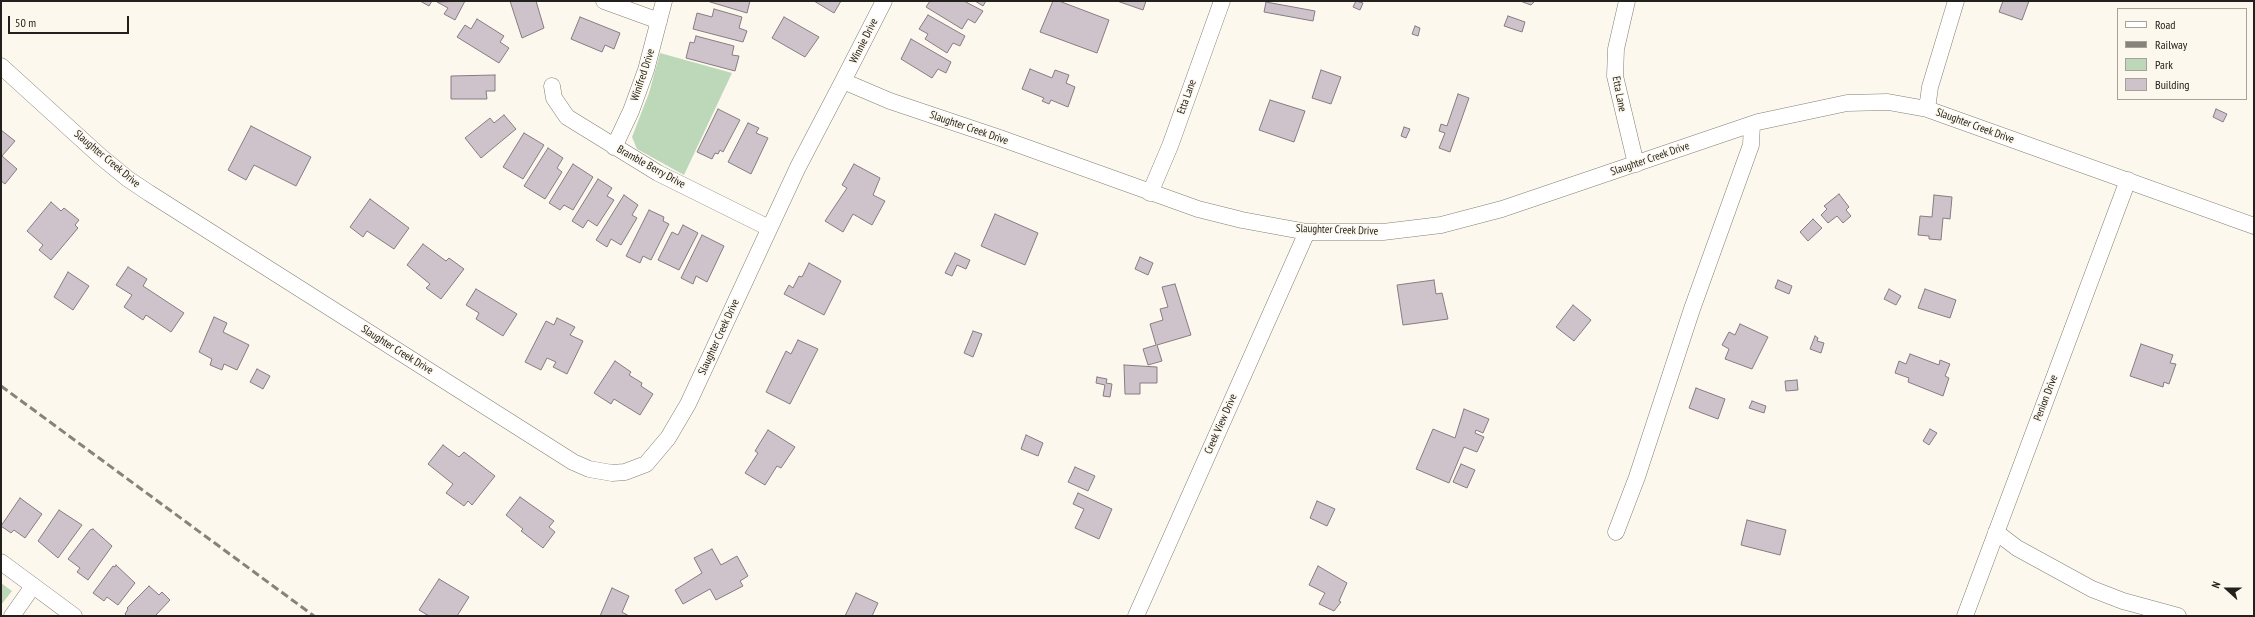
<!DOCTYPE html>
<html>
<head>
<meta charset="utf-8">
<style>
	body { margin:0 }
	#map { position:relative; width:2255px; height:617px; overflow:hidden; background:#fdf8ed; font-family:"PT Sans Narrow",sans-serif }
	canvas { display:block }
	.frame { position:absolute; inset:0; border:2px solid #23211d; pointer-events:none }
	.legend { position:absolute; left:2117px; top:8px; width:130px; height:92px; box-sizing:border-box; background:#fdf8ed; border:1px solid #a6a29a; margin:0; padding:5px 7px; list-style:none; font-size:12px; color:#23211d }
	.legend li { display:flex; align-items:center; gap:8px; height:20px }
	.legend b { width:20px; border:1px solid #a6a29a }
	.north { position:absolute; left:2207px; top:569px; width:40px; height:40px; -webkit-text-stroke:3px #fdf8ed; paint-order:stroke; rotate:291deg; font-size:11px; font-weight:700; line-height:16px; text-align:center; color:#23211d }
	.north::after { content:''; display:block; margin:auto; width:14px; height:18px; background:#23211d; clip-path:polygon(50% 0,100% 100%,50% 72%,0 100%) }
	.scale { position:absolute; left:8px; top:16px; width:121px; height:18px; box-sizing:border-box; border:2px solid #23211d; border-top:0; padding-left:5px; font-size:12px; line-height:14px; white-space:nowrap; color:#23211d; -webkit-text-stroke:3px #fdf8ed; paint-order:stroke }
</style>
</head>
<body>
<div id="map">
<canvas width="2255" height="617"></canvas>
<div class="frame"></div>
<ul class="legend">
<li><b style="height:5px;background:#fff"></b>Road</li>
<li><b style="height:5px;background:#86837b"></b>Railway</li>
<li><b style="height:11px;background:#bdd8b9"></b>Park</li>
<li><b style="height:11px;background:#cec3cb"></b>Building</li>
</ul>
<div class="north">N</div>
<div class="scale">50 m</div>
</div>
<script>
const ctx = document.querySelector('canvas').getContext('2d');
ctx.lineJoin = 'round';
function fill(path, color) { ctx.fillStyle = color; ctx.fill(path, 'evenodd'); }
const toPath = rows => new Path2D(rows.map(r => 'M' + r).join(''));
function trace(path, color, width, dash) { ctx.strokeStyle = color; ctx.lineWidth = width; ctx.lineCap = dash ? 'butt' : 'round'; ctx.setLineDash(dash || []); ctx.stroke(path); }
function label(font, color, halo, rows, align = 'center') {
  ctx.font = font + ' "PT Sans Narrow",sans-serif'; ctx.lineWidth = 3; ctx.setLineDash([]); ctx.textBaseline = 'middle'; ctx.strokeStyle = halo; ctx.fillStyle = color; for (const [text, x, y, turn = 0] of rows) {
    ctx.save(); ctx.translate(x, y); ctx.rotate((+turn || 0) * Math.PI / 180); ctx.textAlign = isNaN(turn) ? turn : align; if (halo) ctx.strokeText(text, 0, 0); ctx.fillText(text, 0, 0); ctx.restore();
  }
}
fill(toPath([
	[660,53,732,73,684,175,637,149,632,137,649,93],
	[1,583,12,591,1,605]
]), '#bdd8b9');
const building = toPath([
	[420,1,432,1,429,6,420,1],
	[465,1,455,20,444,14,448,8,437,2,465,1],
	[510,1,536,1,544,28,522,38,510,1],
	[707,1,750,1,747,13,707,1],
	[814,1,841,1,834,13,814,1],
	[930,1,964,1,983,11,975,23,968,19,962,29,926,7,930,1],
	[975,1,986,1,983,6,975,1],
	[1053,1,1059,1,1109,20,1097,53,1040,32,1053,1],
	[1117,1,1146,1,1143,10,1117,1],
	[1356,1,1363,3,1360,10,1353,7,1356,1],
	[1520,1,1535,1,1531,5,1520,1],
	[2003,1,2029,1,2022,20,1999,12,2003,1],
	[1266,2,1315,11,1313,21,1264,12,1266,2],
	[714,9,742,17,739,28,747,31,743,42,693,29,697,13,712,17,714,9],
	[928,15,965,36,960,46,953,43,947,53,925,39,928,34,919,29,928,15],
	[1508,16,1525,22,1522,32,1504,26,1508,16],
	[580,17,620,33,614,49,605,45,602,52,571,39,580,17],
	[784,17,819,37,805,57,772,38,784,17],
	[477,19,504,36,500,42,509,48,499,63,457,37,465,25,471,29,477,19],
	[1415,26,1420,28,1418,36,1412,34,1415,26],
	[696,36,734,46,732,55,739,56,735,71,686,58,690,42,694,43,696,36],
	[911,39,951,62,946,73,938,69,932,78,901,59,911,39],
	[1030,69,1052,78,1055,70,1069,75,1066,83,1075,87,1068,107,1051,100,1049,104,1042,101,1044,98,1022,89,1030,69],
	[1321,70,1341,77,1331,104,1312,98,1321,70],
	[495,75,495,91,486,91,487,99,451,99,451,76,495,75],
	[1458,94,1469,98,1450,152,1439,148,1445,133,1439,131,1441,124,1447,126,1458,94],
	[1270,100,1305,111,1294,142,1259,130,1270,100],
	[718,109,740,120,723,152,720,150,718,154,715,153,712,159,697,152,718,109],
	[2216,109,2227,114,2223,122,2213,117,2216,109],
	[504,115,516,129,481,158,465,138,490,118,494,123,504,115],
	[748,123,759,128,756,133,768,138,751,174,728,162,748,123],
	[251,126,311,157,296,186,254,165,246,180,228,170,251,126],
	[1404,127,1410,129,1406,138,1401,136,1404,127],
	[1,130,15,141,2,156,17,169,5,184,1,181,1,130],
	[524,133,544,145,523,179,503,167,524,133],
	[548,148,563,158,557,168,562,172,545,199,524,186,548,148],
	[573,164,593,177,573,210,564,205,560,210,549,203,573,164],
	[854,164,880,178,873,195,885,201,872,225,853,214,843,232,825,221,847,188,842,185,854,164],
	[598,179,612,188,607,196,614,200,597,226,588,220,583,228,572,221,598,179],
	[1839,194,1849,207,1846,210,1851,216,1843,223,1837,216,1828,223,1821,215,1827,209,1824,206,1839,194],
	[624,195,638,205,632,215,637,218,621,245,611,239,607,247,596,240,624,195],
	[1934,195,1952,197,1950,219,1943,218,1941,240,1929,239,1929,236,1918,235,1920,216,1932,217,1934,195],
	[370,199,409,228,394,249,367,231,363,237,350,227,370,199],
	[51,202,61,211,64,208,79,220,75,225,78,228,51,260,39,250,43,245,27,231,51,202],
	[649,210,664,217,663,221,669,224,651,260,643,256,640,263,626,256,649,210],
	[995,214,1038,233,1025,265,981,246,995,214],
	[1813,219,1822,228,1808,241,1800,232,1813,219],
	[683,225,698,233,679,270,658,260,672,232,678,235,683,225],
	[702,235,724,246,707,282,696,276,693,284,681,278,702,235],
	[423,244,446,261,449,258,464,269,441,299,426,288,430,284,407,265,423,244],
	[955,253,970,260,966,269,957,265,952,276,945,273,955,253],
	[1140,257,1153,263,1148,275,1135,269,1140,257],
	[809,263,841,281,824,315,784,294,789,285,793,288,799,276,802,277,809,263],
	[128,267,147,279,143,286,184,313,171,332,146,315,143,320,124,307,132,295,116,285,128,267],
	[68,272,89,286,73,310,54,297,68,272],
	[1434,280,1436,294,1442,293,1448,319,1403,325,1397,285,1434,280],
	[1778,280,1792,286,1789,294,1775,288,1778,280],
	[1175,284,1191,335,1157,345,1162,361,1148,365,1143,349,1156,345,1150,324,1163,320,1160,309,1168,307,1162,287,1175,284],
	[476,289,517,314,503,336,476,319,479,313,466,305,476,289],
	[1889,289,1901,296,1896,305,1884,299,1889,289],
	[1925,289,1956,300,1950,318,1918,308,1925,289],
	[1573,305,1591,320,1574,341,1556,327,1573,305],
	[214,317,227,323,223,332,249,345,237,370,224,364,222,370,210,365,212,359,199,352,214,317],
	[557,318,575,327,570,335,583,341,567,374,553,367,556,362,547,358,541,370,525,362,546,321,554,325,557,318],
	[1740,324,1768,337,1752,369,1725,359,1729,349,1722,345,1729,332,1735,335,1740,324],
	[973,331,982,334,973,357,964,353,973,331],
	[1815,336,1818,338,1817,341,1824,343,1821,353,1810,349,1815,336],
	[798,340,818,349,790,404,766,392,786,351,791,354,798,340],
	[2141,344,2173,355,2170,363,2176,364,2169,384,2164,382,2163,387,2130,376,2141,344],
	[1910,354,1939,365,1940,360,1950,364,1945,376,1949,378,1943,396,1908,382,1909,378,1895,373,1899,361,1906,364,1910,354],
	[615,361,631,372,629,375,642,383,641,386,653,394,640,415,614,399,611,404,594,393,615,361],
	[1124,365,1157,367,1157,383,1140,383,1140,394,1125,394,1124,365],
	[257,369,270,376,263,389,250,382,257,369],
	[1097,377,1107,379,1106,383,1112,384,1110,397,1103,396,1105,385,1096,383,1097,377],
	[1797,380,1798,390,1786,391,1785,381,1797,380],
	[1696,388,1725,399,1718,419,1689,408,1696,388],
	[1752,401,1766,406,1764,413,1749,408,1752,401],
	[1464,409,1489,419,1483,433,1476,430,1475,433,1484,437,1477,452,1464,447,1449,483,1416,469,1433,429,1455,438,1464,409],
	[1930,429,1937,433,1929,445,1923,441,1930,429],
	[768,430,795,447,781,468,777,466,765,485,745,473,758,453,755,451,768,430],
	[1026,435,1043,443,1038,456,1021,449,1026,435],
	[443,445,459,457,464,452,495,476,472,505,468,501,464,506,446,493,453,484,428,464,443,445],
	[1461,464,1475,470,1467,488,1453,482,1461,464],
	[1075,467,1095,476,1088,491,1068,482,1075,467],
	[1078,493,1112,509,1099,539,1075,528,1084,509,1073,504,1078,493],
	[520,497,554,521,549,527,555,532,543,548,521,531,523,529,506,515,520,497],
	[20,498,42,514,25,538,14,530,11,533,1,526,20,498],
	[1317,501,1335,509,1327,526,1310,518,1317,501],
	[59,510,82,525,58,558,38,541,59,510],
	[1747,520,1786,530,1780,555,1741,545,1747,520],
	[93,529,112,546,88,580,77,572,80,568,68,559,90,530,93,529],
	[712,549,721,565,737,556,748,576,740,581,743,586,716,600,710,589,683,604,675,590,702,573,694,558,712,549],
	[116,565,135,583,118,605,107,597,104,601,93,593,113,566,115,567,116,565],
	[1318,566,1347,583,1339,601,1341,602,1334,611,1319,604,1325,593,1309,585,1318,566],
	[439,579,469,597,457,616,429,616,419,610,439,579],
	[149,586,159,595,162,592,170,600,155,616,127,616,125,614,128,609,127,608,149,586],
	[612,588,629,596,622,612,629,616,600,616,612,588],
	[856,593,878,603,872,616,845,616,856,593]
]);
fill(building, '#cec3cb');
trace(building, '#867c83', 1);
const minor = toPath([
	[604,1,659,21],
	[1627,1,1616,49,1615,76,1636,164],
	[1,66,100,156,128,179,149,193,573,462,589,469,612,473,625,472,646,464,668,438,688,404,798,167,843,81,890,101,1000,138,1198,209,1242,220,1307,232,1383,232,1441,225,1502,209,1758,122,1847,103,1888,102,1927,109,2254,226],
	[843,81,884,1],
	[552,86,554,98,567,117,658,173,769,228],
	[1927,109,1930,87,1956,1],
	[614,147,631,111,646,70,664,1],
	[1150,193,1170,146,1222,1],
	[1616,532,1637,477,1692,309,1751,145,1752,124],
	[1996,532,2017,548,2092,589,2123,601,2178,616],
	[1,562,74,616],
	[12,616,33,586],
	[1136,616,1307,232],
	[1965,616,2128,180]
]);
trace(minor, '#837f75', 17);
trace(minor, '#fff', 16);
trace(toPath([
	[1,386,314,616]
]), '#86837b', 3, [8, 4]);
label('11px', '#23211d', '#fdf8ed', [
	["Winnie Drive",864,41,-63],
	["Winifred Drive",643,75,-72],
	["Etta Lane",1619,94,79],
	["Etta Lane",1187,97,-70],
	["Slaughter Creek Drive",1975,126,20],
	["Slaughter Creek Drive",969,128,19],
	["Slaughter Creek Drive",107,159,40],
	["Slaughter Creek Drive",1650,159,-19],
	["Bramble Berry Drive",651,167,29],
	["Slaughter Creek Drive",1337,230,2],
	["Slaughter Creek Drive",719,337,-65],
	["Slaughter Creek Drive",397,350,32],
	["Penion Drive",2046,398,-69],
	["Creek View Drive",1221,424,-66]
]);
</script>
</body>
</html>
